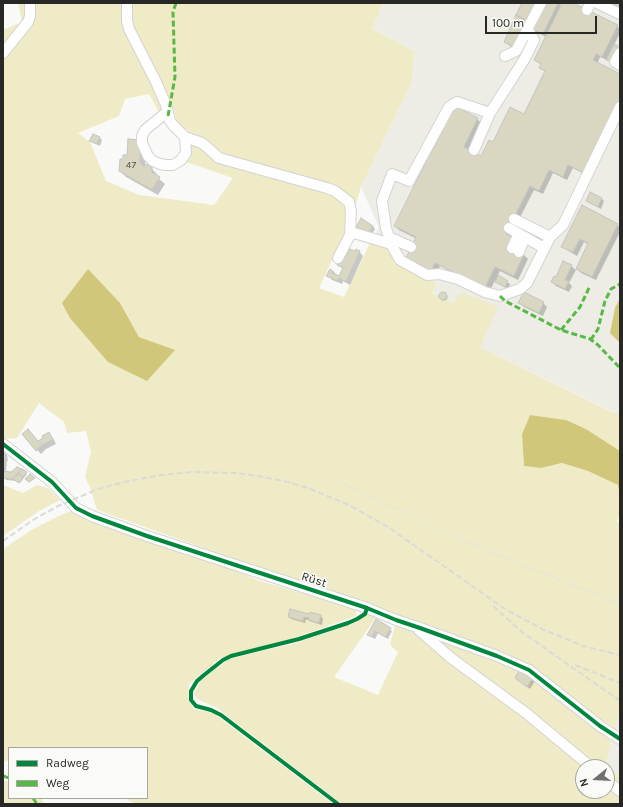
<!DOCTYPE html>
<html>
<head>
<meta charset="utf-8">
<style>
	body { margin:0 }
	#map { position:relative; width:623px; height:807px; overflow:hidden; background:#f9f9f7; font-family:Karla,sans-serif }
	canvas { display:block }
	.frame { position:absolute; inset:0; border:4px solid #272726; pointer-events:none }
	.legend { position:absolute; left:8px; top:747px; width:140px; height:52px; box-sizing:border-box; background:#fafaf6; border:1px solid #a6a6a3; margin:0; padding:5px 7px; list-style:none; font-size:12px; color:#272726 }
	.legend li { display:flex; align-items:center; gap:8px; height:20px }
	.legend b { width:20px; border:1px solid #a6a6a3 }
	.north { position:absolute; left:575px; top:759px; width:40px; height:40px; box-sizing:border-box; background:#fafaf6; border:1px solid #a6a6a3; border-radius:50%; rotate:252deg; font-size:11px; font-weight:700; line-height:16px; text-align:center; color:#272726 }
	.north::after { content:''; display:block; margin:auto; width:14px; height:18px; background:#70706f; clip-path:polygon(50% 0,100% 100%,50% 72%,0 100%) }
	.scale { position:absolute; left:485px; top:16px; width:112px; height:18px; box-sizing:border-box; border:2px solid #272726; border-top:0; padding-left:5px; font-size:12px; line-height:14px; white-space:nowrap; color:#272726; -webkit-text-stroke:3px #fafaf6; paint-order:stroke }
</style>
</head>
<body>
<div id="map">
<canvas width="623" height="807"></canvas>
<div class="frame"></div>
<ul class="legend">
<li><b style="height:5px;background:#00873e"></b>Radweg</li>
<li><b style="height:5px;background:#58b947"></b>Weg</li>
</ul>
<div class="north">N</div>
<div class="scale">100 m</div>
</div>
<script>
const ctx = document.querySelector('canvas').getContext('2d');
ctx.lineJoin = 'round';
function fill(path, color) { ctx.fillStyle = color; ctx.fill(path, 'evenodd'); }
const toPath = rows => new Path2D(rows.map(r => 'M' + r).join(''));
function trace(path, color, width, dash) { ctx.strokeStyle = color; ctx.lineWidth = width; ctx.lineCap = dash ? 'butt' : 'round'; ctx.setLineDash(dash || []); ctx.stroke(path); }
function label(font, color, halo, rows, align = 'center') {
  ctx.font = font + ' Karla,sans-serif'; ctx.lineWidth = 3.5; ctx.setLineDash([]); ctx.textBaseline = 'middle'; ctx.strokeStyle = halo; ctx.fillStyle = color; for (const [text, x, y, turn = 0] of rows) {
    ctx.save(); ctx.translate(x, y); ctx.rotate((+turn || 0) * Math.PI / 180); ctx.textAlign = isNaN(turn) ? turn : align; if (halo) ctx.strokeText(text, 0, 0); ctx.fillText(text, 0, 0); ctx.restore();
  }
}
fill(toPath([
	[383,3,620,3,620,413,615,413,480,347,453,303,432,293,437,283,398,264,393,257,389,250,371,241,379,227,361,187,412,82,414,51,372,29],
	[620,709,620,775,607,770,607,767,605,767]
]), '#edede6');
fill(toPath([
	[18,3,383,3,372,29,414,51,412,82,361,187,349,228,342,239,319,288,344,297,371,241,389,250,393,257,398,264,437,283,432,293,453,303,461,292,498,307,480,347,614,413,620,413,620,451,586,429,566,420,530,415,522,434,524,466,541,468,562,463,588,471,618,485,620,498,620,515,617,521,620,525,620,709,605,767,583,767,583,791,607,791,607,770,620,775,620,804,342,804,217,708,197,699,194,694,201,680,229,659,296,643,349,625,369,614,377,616,334,677,378,695,398,652,390,645,397,617,97,510,90,487,85,477,91,452,86,431,67,433,64,422,39,403,17,438,3,439,3,30,22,22],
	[149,94,159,112,174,109,176,121,196,137,183,161,233,178,214,205,139,195,106,181,90,142,78,133,119,116,125,99],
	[120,303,139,337,175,350,70,318],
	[3,485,23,493,37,485,48,488,60,500,39,511,3,536],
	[71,511,89,521,192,550,257,580,356,609,356,616,279,643,235,653,219,659,189,684,188,700,194,709,213,713,333,804,136,804,124,798,147,798,147,748,9,748,9,760,3,762,3,549,33,529,61,515],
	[3,780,9,782,9,798,41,798,44,804,3,804]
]), '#efebc6');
fill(toPath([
	[88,269,120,303,139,337,175,350,147,381,108,362,70,318,62,303],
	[620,298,620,343,610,333,615,308],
	[530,415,566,420,586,429,620,451,620,498,618,485,588,471,562,463,541,468,524,466,522,434]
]), '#d0c77b');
fill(toPath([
	[523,3,558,3,562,6,563,3,571,3,617,26,620,29,620,33,614,45,620,49,610,62,607,59,607,60,600,57,597,64,620,75,620,113,588,176,573,168,567,180,553,173,543,194,534,190,510,237,512,249,524,255,528,259,518,280,500,271,497,276,510,284,508,289,499,284,495,280,490,291,440,266,436,274,411,262,417,239,399,230,395,226,477,119,481,123,468,151,481,157,493,144,524,115,546,72,540,68,542,65,535,60,546,37,536,32,531,27,518,50,510,46,505,42],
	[609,3,620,3,620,9],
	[100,138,102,140,100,146,90,141],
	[146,147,145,166,151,168,157,174,157,177,165,184,158,195,126,177,120,171,123,161,128,156],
	[602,199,604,201,601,209,587,201],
	[582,207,620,227,620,232,596,280,581,273,577,269,589,245,584,242,577,256,567,250,563,246],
	[373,226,375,229,371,236,357,227],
	[359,251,363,256,350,285,343,281,342,284,332,280,328,275,333,271,340,278,344,269,338,264,355,252],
	[571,266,576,270,569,283,572,286,569,292,556,286,552,282],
	'440.5 297a3.5 3.5 0 1 1 7 0a3.5 3.5 0 1 1-7 0Z',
	[520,303,543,303,547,307,543,316,524,307],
	[28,430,39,442,49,434,53,438,56,444,46,449,41,454,37,450],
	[3,452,7,455,8,461,7,461,6,473,12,473,21,469,27,474,20,483,17,481,6,480,3,477],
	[311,613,321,616,323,619,322,625,312,622,306,619,305,623,291,619,289,616,310,616],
	[376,621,392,631,388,639,378,633,375,639,368,635],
	[516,678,533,679,535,681,530,689]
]), '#0003');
const building = toPath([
	[522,3,537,3,528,21,516,15,522,3],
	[543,3,558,3,543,34,530,28,543,3],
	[562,3,573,3,618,25,602,57,596,54,593,60,620,74,620,101,584,173,568,165,563,177,549,170,539,191,530,186,506,234,512,237,508,246,524,254,514,276,495,267,485,288,435,263,431,271,406,258,416,237,394,226,454,106,478,118,464,147,481,156,489,140,493,142,510,107,524,114,545,71,539,68,541,64,534,60,562,3],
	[611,3,620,3,620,7,611,3],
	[516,15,528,21,514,47,504,42,516,15],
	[614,44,618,46,610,61,606,60,614,44],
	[93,134,100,137,97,144,89,141,93,134],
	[128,139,141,140,140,162,143,166,147,164,152,167,152,172,160,177,152,190,119,171,120,159,123,159,123,155,127,155,128,139],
	[590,192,602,198,598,207,586,201,590,192],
	[582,205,618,224,592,277,576,269,588,243,580,239,573,252,561,247,582,205],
	[361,218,373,226,368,234,356,227,361,218],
	[350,249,355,251,356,249,360,251,346,282,339,278,338,281,326,276,330,269,333,271,332,273,339,276,343,268,337,265,342,254,346,257,350,249],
	[563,261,572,265,565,280,569,281,565,289,551,282,554,276,556,277,563,261],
	[498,275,508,281,505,287,495,282,498,275],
	'439 296a4 4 0 1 1 8 0a4 4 0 1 1-8 0Z',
	[524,292,544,302,539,313,518,303,524,292],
	[28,429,38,441,43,438,42,436,49,432,53,440,42,445,36,451,22,434,28,429],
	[3,451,5,451,5,455,6,455,4,463,3,463,3,451],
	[17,467,22,469,13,479,3,478,3,471,11,472,17,467],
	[22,469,27,472,23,477,18,473,22,469],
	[18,473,23,477,19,483,13,479,18,473],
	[30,474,35,478,29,482,25,479,30,474],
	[290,609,309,614,310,612,321,615,319,623,308,620,309,618,304,617,303,621,288,617,290,609],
	[376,619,391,628,385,637,375,631,372,637,367,635,376,619],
	[520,669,533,678,527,687,515,678,520,669]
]);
fill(building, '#d9d6c1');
trace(building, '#c5c5c3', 1);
const minor = toPath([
	[127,3,127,21,129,29,156,82,166,105,170,121,173,125,185,137,202,143,208,148,219,158,327,188,335,191,349,202,351,211,350,235],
	[597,3,620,14],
	[587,10,590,3],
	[3,53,28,22,30,16,30,3],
	[620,53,615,62,620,65],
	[505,56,516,51,541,3],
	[167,112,145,130,142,136,142,143,148,156,153,161,160,164,166,165,173,165,181,160,186,153,185,137],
	[490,113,524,60,534,40,528,30],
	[474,150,490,113,457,102,449,107,409,181,392,174,382,201,386,228,391,244,400,260,427,275,439,274,458,279,485,292,500,296,520,289,527,283,550,237,563,225,620,107],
	[514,219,550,237],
	[509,228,544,248],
	[389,237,411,247],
	[512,248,519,234],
	[519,252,525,237],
	[338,258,350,235,354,233,391,244],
	[3,444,52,482,76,508,92,516,147,536,367,608,396,620,420,628,497,656,529,670,600,726,620,739],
	[419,630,451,658,526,713,591,767],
	[607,781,620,791]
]);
trace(minor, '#d3d3d2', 12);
trace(toPath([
	[339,482,405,512,441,531,529,568,620,603]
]), '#e2e2e2', 1.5, [2, 2]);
trace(minor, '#fefefe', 10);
trace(toPath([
	[3,541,33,520,58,506,98,489,124,482,161,475,192,472,235,473,258,476,288,482,308,488,349,505,388,527,505,609,544,630,564,638,583,646,620,655],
	[493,606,522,632,620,701],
	[575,665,620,683]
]), '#dadad9', 2, [6, 3]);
trace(toPath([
	[168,116,175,77,173,12,176,3],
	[500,296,505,301,561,330,590,339,598,345,620,368],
	[561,330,580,307,589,288],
	[590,339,592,338,598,329,605,301,611,289,620,284],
	[3,776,9,778],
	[33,798,37,804]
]), '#58b947', 3, [6, 3]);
trace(toPath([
	[3,444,52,482,76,508,92,516,147,536,367,608,396,620,420,628,497,656,529,670,600,726,620,739],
	[338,804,221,715,211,710,196,706,191,700,191,691,197,681,204,675,223,660,231,656,299,639,348,623,357,619,365,614,367,608]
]), '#00873e', 4);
label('10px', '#54534d', null, [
	["47",131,165]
]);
label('12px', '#272726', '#fafaf6', [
	["Rüst",314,580,18]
]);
</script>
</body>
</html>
